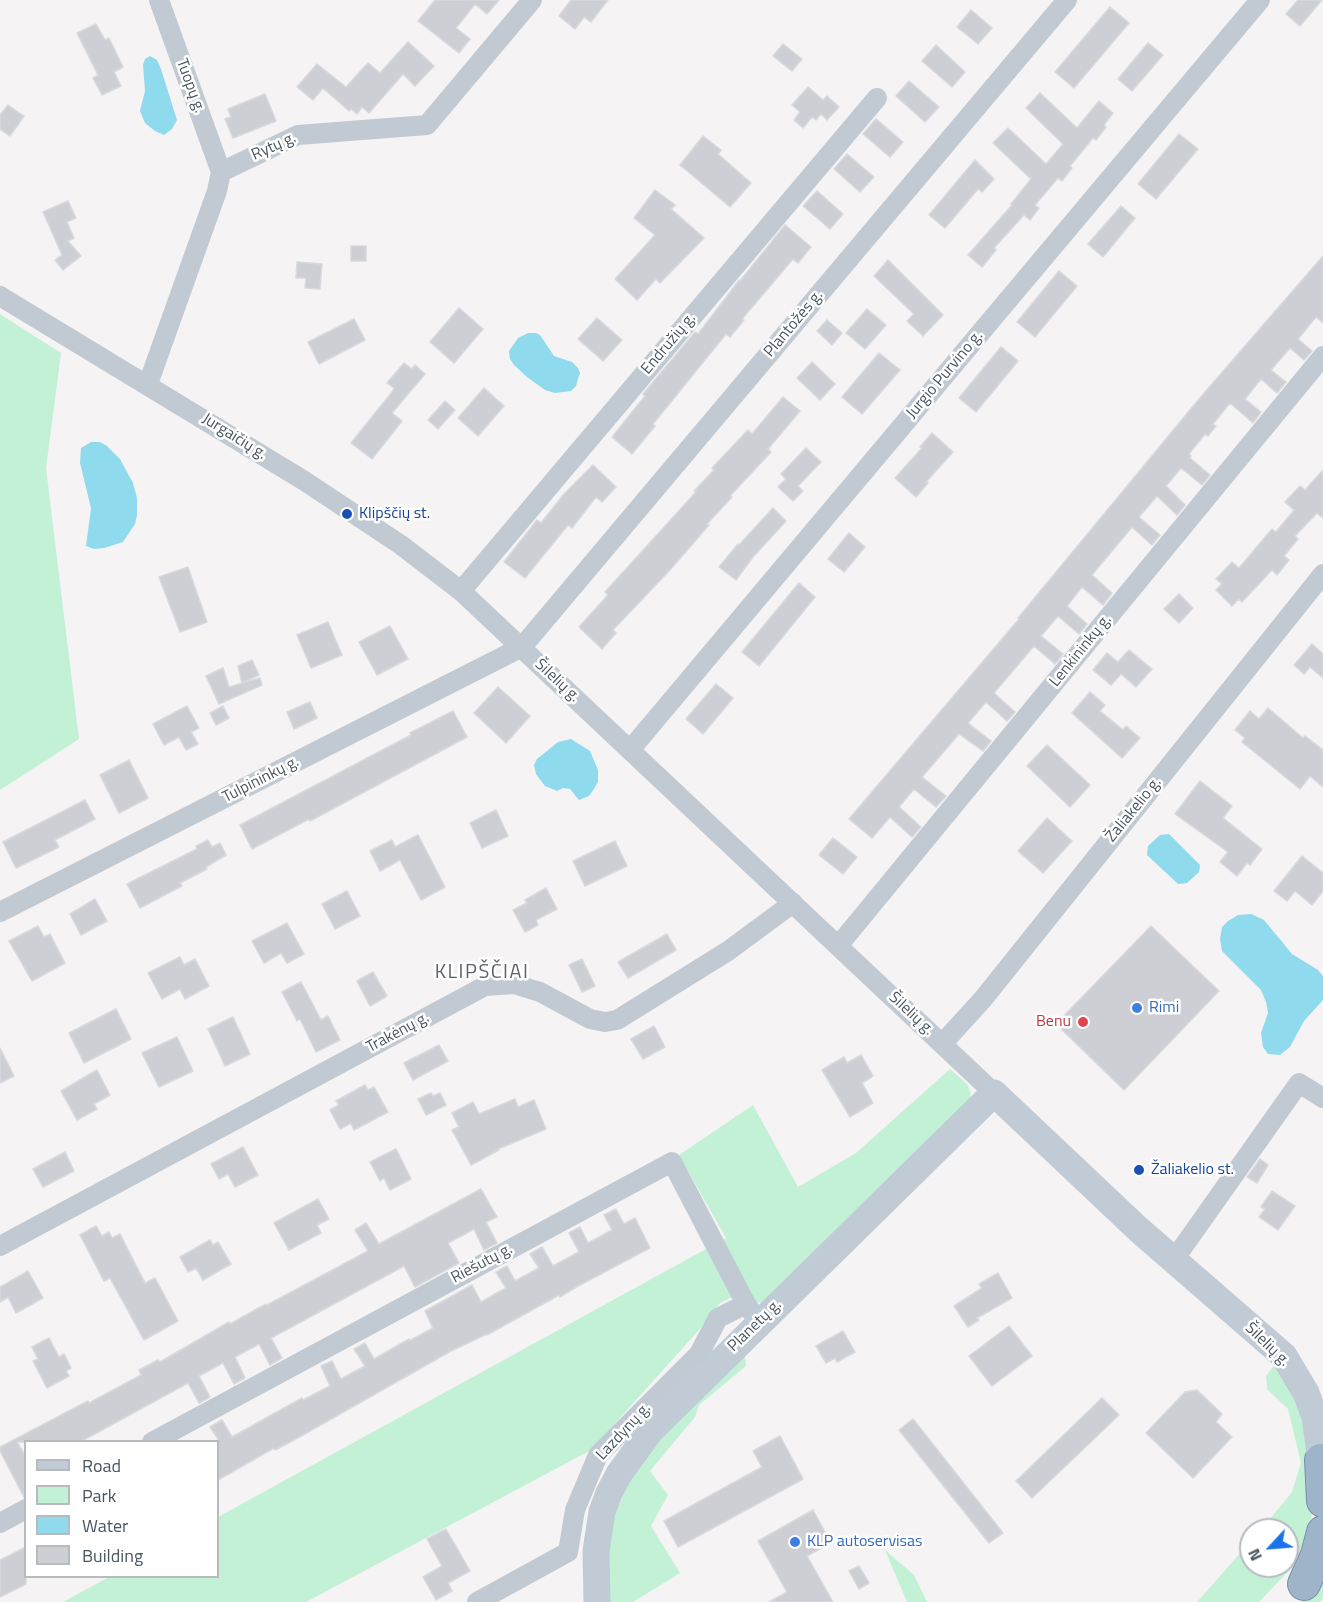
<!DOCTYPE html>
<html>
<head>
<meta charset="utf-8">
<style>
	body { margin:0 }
	#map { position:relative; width:1323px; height:1602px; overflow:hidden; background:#f5f3f3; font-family:"Titillium Web",sans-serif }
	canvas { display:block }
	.legend { position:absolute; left:24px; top:1440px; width:195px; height:138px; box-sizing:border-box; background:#fff; border:2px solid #b7bbc0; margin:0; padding:8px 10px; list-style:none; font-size:18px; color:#4a5661 }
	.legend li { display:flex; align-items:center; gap:12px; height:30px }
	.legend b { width:30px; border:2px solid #b7bbc0 }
	.north { position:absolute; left:1239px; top:1518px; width:60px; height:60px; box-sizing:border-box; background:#fff; border:2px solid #b7bbc0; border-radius:50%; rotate:244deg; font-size:16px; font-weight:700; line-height:24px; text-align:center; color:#4a5661 }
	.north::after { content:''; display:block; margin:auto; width:21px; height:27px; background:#1a73e8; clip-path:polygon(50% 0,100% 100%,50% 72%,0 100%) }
</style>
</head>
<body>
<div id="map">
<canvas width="1323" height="1602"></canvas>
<ul class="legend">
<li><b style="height:8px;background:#c1cbd6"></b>Road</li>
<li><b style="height:16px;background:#c3f1d5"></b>Park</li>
<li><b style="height:16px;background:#90daee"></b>Water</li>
<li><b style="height:16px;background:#cdcfd5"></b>Building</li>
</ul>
<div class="north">N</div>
</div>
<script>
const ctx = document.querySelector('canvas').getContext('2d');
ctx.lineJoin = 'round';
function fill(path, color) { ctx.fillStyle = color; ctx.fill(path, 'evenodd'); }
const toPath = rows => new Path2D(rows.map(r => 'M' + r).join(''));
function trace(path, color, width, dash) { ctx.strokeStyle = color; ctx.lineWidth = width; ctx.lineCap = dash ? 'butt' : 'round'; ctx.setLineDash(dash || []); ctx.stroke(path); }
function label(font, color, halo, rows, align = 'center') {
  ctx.font = font + ' "Titillium Web",sans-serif'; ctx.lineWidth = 5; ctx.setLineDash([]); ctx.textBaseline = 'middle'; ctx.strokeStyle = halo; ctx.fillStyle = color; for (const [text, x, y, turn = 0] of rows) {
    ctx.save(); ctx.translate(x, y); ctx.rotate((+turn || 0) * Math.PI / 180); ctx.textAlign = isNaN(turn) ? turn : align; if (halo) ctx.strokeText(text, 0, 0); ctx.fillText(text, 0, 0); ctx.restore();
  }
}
fill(toPath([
	[0,314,61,353,46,468,79,739,0,790],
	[950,1069,967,1084,971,1094,970,1104,765,1304,734,1296,720,1303,698,1331,591,1450,306,1602,63,1602,109,1577,218,1576,218,1517,726,1238,679,1155,753,1105,798,1187,856,1153],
	[742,1355,745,1358,746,1366,699,1405,695,1417,650,1471,668,1495,651,1526,680,1573,633,1602,607,1602,608,1533,629,1480,662,1433],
	[1276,1363,1310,1431,1313,1489,1310,1544,1301,1558,1259,1602,1197,1602,1251,1541,1251,1566,1287,1566,1287,1530,1261,1530,1292,1492,1301,1463,1288,1409,1267,1389,1266,1376],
	[885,1550,914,1575,927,1602,907,1602],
	[1323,1581,1323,1598,1320,1602,1302,1602]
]), '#c3f1d5');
fill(toPath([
	[150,56,157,60,161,69,177,120,172,129,164,135,155,131,145,123,140,111,145,91,143,65,145,59],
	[528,333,536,333,540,335,554,356,572,362,578,368,580,373,578,379,576,386,571,391,555,393,545,390,527,377,514,365,510,359,509,351,518,338],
	[91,442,100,442,107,446,120,459,133,483,137,498,137,515,135,524,123,542,104,548,94,549,86,546,91,508,80,463,81,448],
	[571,739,590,751,598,770,598,782,594,789,589,796,579,800,570,789,563,788,557,791,545,786,536,774,534,765,537,759,547,751,558,742],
	[1169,834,1200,865,1199,872,1187,883,1178,884,1147,855,1148,846,1160,835],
	[1251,914,1264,920,1292,954,1318,970,1323,976,1323,1000,1304,1021,1290,1047,1280,1055,1268,1054,1263,1047,1261,1033,1268,1013,1266,1002,1261,990,1222,951,1220,939,1222,927,1228,921,1238,915]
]), '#90daee');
const building = toPath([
	[435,0,499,0,487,14,475,4,456,28,470,39,459,53,418,21,435,0],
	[571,0,608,0,591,22,584,17,575,29,559,16,571,0],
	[1298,0,1322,0,1300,26,1286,14,1298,0],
	[1110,7,1129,23,1074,88,1055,72,1110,7],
	[971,10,992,28,978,44,957,27,971,10],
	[96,24,105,40,109,38,123,67,114,72,121,86,102,95,93,78,98,75,77,33,96,24],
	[408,42,434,66,415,86,403,74,369,113,362,107,357,114,351,109,349,111,323,88,313,100,297,87,317,64,346,87,368,63,380,73,408,42],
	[1148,43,1163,55,1132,91,1118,79,1148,43],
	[783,44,802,59,792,71,773,56,783,44],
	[936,45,965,72,952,87,922,61,936,45],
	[909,81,939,107,925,122,896,96,909,81],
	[808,87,823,100,827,96,839,107,827,120,821,114,816,120,812,117,803,128,794,120,800,112,792,105,808,87],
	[1040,93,1077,128,1099,101,1113,113,1104,125,1106,127,1096,140,1093,138,1070,166,1072,168,1062,181,1058,178,1035,205,1039,208,1030,220,1024,215,994,248,996,250,982,267,968,255,1012,205,1011,204,1031,179,993,143,1008,128,1046,164,1063,144,1026,108,1040,93],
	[265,94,276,121,233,138,225,119,231,117,228,109,265,94],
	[8,105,24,116,10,136,0,129,0,115,8,105],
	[876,119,903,142,890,157,863,134,876,119],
	[1179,134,1198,149,1156,199,1138,184,1179,134],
	[703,136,721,150,718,154,751,183,730,207,680,165,703,136],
	[847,154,874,177,860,192,834,169,847,154],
	[975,160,994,179,982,192,978,189,945,228,929,215,975,160],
	[655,190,675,205,671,209,704,238,660,283,656,279,637,300,615,279,655,235,634,218,655,190],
	[817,191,843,214,830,229,803,206,817,191],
	[68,201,76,218,67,222,74,238,68,241,81,256,63,270,55,260,62,255,43,212,68,201],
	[1121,206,1135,218,1103,257,1088,244,1121,206],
	[785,225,811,247,798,263,793,259,742,319,744,320,730,337,726,334,653,424,655,426,632,454,612,437,645,396,643,394,695,332,698,334,737,283,739,280,740,281,785,225],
	[351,246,366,246,366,261,351,261,351,246],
	[1323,256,1323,323,1316,317,1298,339,1312,351,1304,360,1290,348,1271,370,1286,382,1277,393,1261,379,1245,399,1261,412,1253,423,1230,403,1213,424,1216,426,1208,436,1205,434,1189,454,1191,456,1190,458,1210,475,1202,485,1181,468,1166,486,1185,505,1177,515,1157,496,1139,517,1160,535,1152,545,1132,527,1092,575,1112,593,1103,605,1082,587,1067,606,1087,624,1079,634,1058,616,1041,636,1063,654,1055,664,1034,646,994,693,1015,712,1007,721,986,702,968,723,991,741,983,751,959,734,922,777,946,796,936,807,914,789,899,807,921,827,912,837,890,817,872,838,849,819,1019,619,1018,618,1199,399,1323,256],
	[888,260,943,315,923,336,907,321,914,314,874,276,888,260],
	[297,262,322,264,320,289,305,288,306,278,296,278,297,262],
	[1059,271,1077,286,1035,337,1017,322,1059,271],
	[459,308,483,329,454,363,430,342,459,308],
	[867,309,886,325,865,349,846,333,867,309],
	[597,318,622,340,603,361,578,339,597,318],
	[354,319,365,340,319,364,308,342,354,319],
	[827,320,842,333,832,345,817,331,827,320],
	[1001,347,1018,361,976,412,959,398,1001,347],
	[879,353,900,370,862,414,842,397,879,353],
	[812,362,835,384,820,400,797,378,812,362],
	[404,363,412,369,415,365,425,374,392,413,402,421,372,459,351,443,392,392,394,388,387,383,404,363],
	[484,388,504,406,478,436,458,418,484,388],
	[783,397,800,411,768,449,771,452,730,496,732,497,707,524,709,525,670,570,613,630,616,633,602,649,579,627,608,595,605,592,696,492,694,491,714,470,712,468,748,430,752,434,783,397],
	[445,401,455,410,438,429,428,420,445,401],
	[932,433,953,452,926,482,928,483,916,497,895,478,922,448,920,447,932,433],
	[806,448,821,462,798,486,803,491,793,501,778,487,786,479,781,474,806,448],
	[593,465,616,487,602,502,596,497,572,528,568,525,525,578,504,562,537,520,541,523,564,494,593,465],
	[1323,470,1323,518,1317,513,1295,536,1298,539,1284,556,1289,560,1277,575,1272,570,1242,602,1239,599,1232,606,1216,590,1222,584,1216,579,1232,562,1239,568,1272,529,1276,532,1294,510,1285,502,1300,486,1305,490,1323,470],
	[773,508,786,521,753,557,736,580,719,567,738,544,739,545,773,508],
	[849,533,865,547,844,572,828,559,849,533],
	[188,567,207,622,180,632,159,577,188,567],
	[799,583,815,597,759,666,742,652,799,583],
	[1179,594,1193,608,1179,623,1164,609,1179,594],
	[328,622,342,655,311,668,297,635,328,622],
	[390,626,408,659,377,675,359,642,390,626],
	[1312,644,1323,654,1323,678,1310,667,1304,674,1294,665,1312,644],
	[1129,650,1152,669,1136,687,1121,674,1111,685,1093,670,1107,653,1118,662,1129,650],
	[252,660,259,675,242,683,238,666,252,660],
	[223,668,229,687,260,678,262,685,219,704,206,676,223,668],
	[716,684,733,698,703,734,686,719,716,684],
	[498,687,530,716,506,743,474,713,498,687],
	[1090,692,1105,705,1100,711,1123,730,1126,726,1140,738,1122,758,1072,713,1090,692],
	[310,702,317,718,294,729,287,712,310,702],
	[187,706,199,728,191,732,198,744,186,750,179,737,164,745,153,724,187,706],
	[223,706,229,718,216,725,210,713,223,706],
	[1268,708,1303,738,1305,736,1323,750,1323,787,1310,776,1300,789,1242,742,1245,738,1235,730,1250,711,1259,719,1268,708],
	[453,711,467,737,310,821,309,819,252,849,240,825,411,735,410,733,453,711],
	[1047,745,1090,785,1070,807,1027,766,1047,745],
	[129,760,148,798,119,813,100,775,129,760],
	[1200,781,1232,806,1223,818,1262,849,1250,865,1247,863,1237,876,1220,862,1228,852,1175,814,1200,781],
	[85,800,95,819,55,840,59,847,16,868,3,842,85,800],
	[496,810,508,836,482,848,470,823,496,810],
	[1047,818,1072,841,1043,873,1018,851,1047,818],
	[418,835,445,887,421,900,400,860,380,871,370,851,392,840,395,847,418,835],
	[833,838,857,857,843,874,819,855,833,838],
	[208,840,212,847,220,843,226,855,206,867,207,869,180,883,182,886,140,908,127,884,197,849,196,846,208,840],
	[615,841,627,866,585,886,573,861,615,841],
	[1302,856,1323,873,1323,891,1312,905,1295,891,1287,901,1274,891,1302,856],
	[546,888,557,909,536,920,538,925,525,932,513,910,527,903,525,900,546,888],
	[347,891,360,916,335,929,322,904,347,891],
	[95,899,107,921,81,935,70,914,95,899],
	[287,923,304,954,287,963,281,953,264,963,252,941,287,923],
	[38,926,44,937,50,934,65,963,32,981,9,941,38,926],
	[1151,926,1219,991,1124,1090,1056,1024,1151,926],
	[667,934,676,950,628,978,618,962,667,934],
	[180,957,184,965,195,959,209,986,185,999,180,989,162,999,148,973,180,957],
	[582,959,595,986,582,992,569,965,582,959],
	[373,972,387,996,370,1006,357,981,373,972],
	[301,982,321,1020,328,1016,340,1040,316,1052,300,1019,297,1021,282,992,301,982],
	[116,1009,131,1039,84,1063,69,1033,116,1009],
	[233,1017,250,1054,225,1066,208,1029,233,1017],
	[654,1026,665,1047,643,1059,631,1039,654,1026],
	[177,1037,193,1071,159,1087,142,1053,177,1037],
	[439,1045,448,1061,413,1080,404,1063,439,1045],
	[0,1048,14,1076,0,1083,0,1048],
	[861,1055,873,1076,862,1083,873,1103,850,1117,822,1070,844,1057,847,1063,861,1055],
	[97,1070,110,1095,94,1104,97,1109,77,1120,61,1091,97,1070],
	[365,1085,368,1090,374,1087,388,1112,354,1130,351,1123,340,1129,330,1110,339,1105,336,1101,365,1085],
	[431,1093,433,1096,440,1093,446,1105,426,1115,418,1099,431,1093],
	[515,1099,518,1107,534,1100,546,1129,498,1149,499,1150,471,1165,452,1130,459,1127,452,1113,473,1102,479,1114,515,1099],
	[243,1147,258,1175,235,1187,228,1174,219,1179,211,1164,243,1147],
	[396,1149,411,1179,390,1190,384,1178,380,1181,370,1162,396,1149],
	[65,1152,74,1171,43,1187,33,1169,65,1152],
	[1260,1159,1268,1165,1257,1183,1247,1177,1260,1159],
	[481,1189,497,1217,486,1222,497,1243,484,1250,474,1229,448,1243,459,1263,415,1287,404,1266,271,1338,282,1358,270,1365,259,1344,235,1357,245,1378,234,1384,223,1363,199,1376,210,1397,199,1403,188,1383,80,1442,17,1442,26,1457,24,1497,0,1451,0,1447,88,1401,89,1403,141,1375,139,1370,158,1360,160,1362,229,1322,230,1324,266,1304,267,1305,368,1251,355,1230,366,1223,379,1244,481,1189],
	[1272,1191,1295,1206,1278,1230,1259,1217,1265,1209,1261,1207,1272,1191],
	[318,1199,329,1219,317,1225,321,1233,289,1250,274,1223,318,1199],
	[616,1209,624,1224,635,1218,650,1248,578,1286,560,1297,559,1295,487,1335,487,1334,451,1351,294,1440,275,1450,274,1448,218,1480,218,1439,210,1427,222,1420,232,1437,302,1398,303,1400,330,1386,321,1366,332,1361,341,1379,365,1366,354,1349,365,1343,374,1359,409,1339,409,1341,433,1328,425,1311,472,1285,481,1302,506,1288,496,1272,507,1266,515,1281,539,1268,530,1254,542,1247,553,1266,579,1252,569,1233,580,1227,588,1243,612,1230,604,1215,616,1209],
	[96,1226,102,1236,109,1232,112,1238,120,1234,145,1283,155,1278,178,1321,144,1340,110,1278,104,1281,80,1235,96,1226],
	[210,1240,213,1245,218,1242,231,1264,203,1280,196,1268,188,1272,180,1257,210,1240],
	[28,1271,43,1298,16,1313,8,1297,0,1302,0,1287,28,1271],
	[998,1273,1012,1298,977,1318,979,1320,968,1327,954,1306,982,1288,979,1284,998,1273],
	[1009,1326,1032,1356,992,1386,969,1356,1009,1326],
	[843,1331,855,1352,837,1362,835,1358,826,1363,816,1346,843,1331],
	[49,1338,59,1357,64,1354,71,1368,66,1371,69,1376,47,1388,33,1361,38,1359,32,1347,49,1338],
	[1197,1390,1222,1414,1216,1422,1232,1437,1193,1478,1146,1433,1185,1392,1197,1390],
	[1102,1398,1119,1415,1032,1498,1016,1481,1102,1398],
	[913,1419,1003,1533,989,1543,899,1430,913,1419],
	[780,1436,803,1479,678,1547,664,1521,762,1467,753,1451,780,1436],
	[813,1510,831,1543,807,1556,833,1602,769,1602,787,1592,758,1541,813,1510],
	[446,1529,470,1571,448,1583,452,1591,436,1600,423,1577,442,1566,427,1539,446,1529],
	[26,1547,26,1584,0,1597,0,1560,26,1547],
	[859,1566,869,1583,859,1589,849,1571,859,1566]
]);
fill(building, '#cdcfd5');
trace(building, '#d7d9de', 1.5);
const trunk = toPath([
	[1321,1460,1323,1501],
	[1304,1584,1317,1555,1323,1532]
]);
trace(trunk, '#7690ad', 34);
trace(toPath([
	[159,0,221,172],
	[221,172,298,135,427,125,532,0],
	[0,296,303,480,401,545,461,591,994,1093],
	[148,384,217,191,221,172],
	[461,591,877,98],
	[630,750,1260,0],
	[0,912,522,647,1067,0],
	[838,946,1323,356],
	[942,1044,983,999,1323,574],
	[0,1246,485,986,514,984,540,992,590,1019,605,1022,617,1020,728,951,793,903],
	[1173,1261,1299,1083,1323,1098],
	[152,1442,672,1162,746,1304],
	[0,1523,26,1509],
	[477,1602,568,1552,575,1510,598,1455,699,1354,718,1318,746,1304,754,1315]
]), '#c1cad2', 20);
trace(toPath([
	[597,1602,596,1551,602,1512,609,1493,619,1474,651,1430,994,1093,1138,1229,1284,1356,1306,1393,1315,1417,1321,1460]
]), '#c1cbd6', 27);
trace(trunk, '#9fb4c9', 32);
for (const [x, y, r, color] of [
	[347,514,6,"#1a4fb4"],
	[1137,1008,6,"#3f7fe0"],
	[1083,1022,6,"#e0444e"],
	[1139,1170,6,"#1a4fb4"],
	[795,1542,6,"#3f7fe0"]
]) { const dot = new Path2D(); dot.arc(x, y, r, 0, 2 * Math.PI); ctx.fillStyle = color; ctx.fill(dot); trace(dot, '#fff', 2); }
label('16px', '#4a5661', '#fff', [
	["Tuopų g.",190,86,70],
	["Rytų g.",274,147,-24],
	["Plantožės g.",794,324,-50],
	["Endružių g.",669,344,-50],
	["Jurgio Purvino g.",945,375,-50],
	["Jurgaičių g.",234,437,32],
	["Lenkininkų g.",1081,651,-51],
	["Šilelių g.",557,681,43],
	["Tulpininkų g.",261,780,-27],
	["Žaliakelio g.",1134,810,-51],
	["Šilelių g.",911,1014,43],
	["Trakėnų g.",398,1033,-28],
	["Riešutų g.",482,1264,-28],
	["Planetų g.",755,1326,-44],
	["Šilelių g.",1267,1345,44],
	["Lazdynų g.",624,1432,-47]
]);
label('16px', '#164399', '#fff', [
	["Klipščių st.",359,514],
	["Žaliakelio st.",1151,1170]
], 'left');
label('16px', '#366cbe', '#fff', [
	["Rimi",1149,1008],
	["KLP autoservisas",807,1542]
], 'left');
label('16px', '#be3a42', '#fff', [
	["Benu",1071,1022]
], 'right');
ctx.letterSpacing = '1.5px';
label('20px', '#5f6368', '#fff', [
	["KLIPŠČIAI",482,973]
]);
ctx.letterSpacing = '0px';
</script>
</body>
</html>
